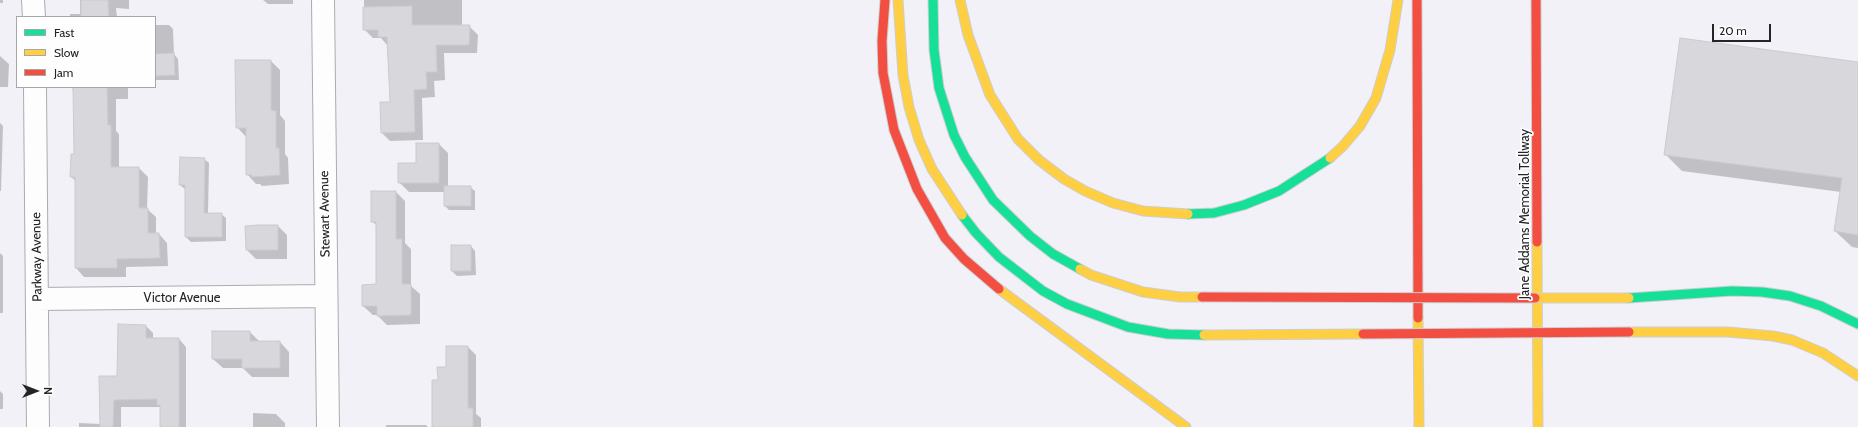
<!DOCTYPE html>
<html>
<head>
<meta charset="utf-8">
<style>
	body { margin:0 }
	#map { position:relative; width:1858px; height:427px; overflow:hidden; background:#f2f1f7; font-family:Cabin,sans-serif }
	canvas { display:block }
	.legend { position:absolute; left:16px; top:16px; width:140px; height:72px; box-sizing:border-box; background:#fefefe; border:1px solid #a7a6a8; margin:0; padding:5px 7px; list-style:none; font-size:12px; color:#242327 }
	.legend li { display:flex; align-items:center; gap:8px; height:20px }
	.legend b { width:20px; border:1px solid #a7a6a8 }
	.north { position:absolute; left:16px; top:371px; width:40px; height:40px; -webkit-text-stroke:3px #fefefe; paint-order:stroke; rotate:90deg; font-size:11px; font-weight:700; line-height:16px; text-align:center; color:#242327 }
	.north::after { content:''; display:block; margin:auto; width:14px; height:18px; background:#242327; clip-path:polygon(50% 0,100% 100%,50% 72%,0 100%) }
	.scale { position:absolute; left:1712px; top:24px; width:59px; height:18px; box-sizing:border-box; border:2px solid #242327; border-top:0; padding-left:5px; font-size:12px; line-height:14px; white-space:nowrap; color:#242327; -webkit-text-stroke:3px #fefefe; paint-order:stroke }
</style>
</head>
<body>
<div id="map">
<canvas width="1858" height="427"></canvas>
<ul class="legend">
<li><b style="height:5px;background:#16e098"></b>Fast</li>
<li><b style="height:5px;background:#ffcf43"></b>Slow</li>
<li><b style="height:5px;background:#f24e42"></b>Jam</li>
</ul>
<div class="north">N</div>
<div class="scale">20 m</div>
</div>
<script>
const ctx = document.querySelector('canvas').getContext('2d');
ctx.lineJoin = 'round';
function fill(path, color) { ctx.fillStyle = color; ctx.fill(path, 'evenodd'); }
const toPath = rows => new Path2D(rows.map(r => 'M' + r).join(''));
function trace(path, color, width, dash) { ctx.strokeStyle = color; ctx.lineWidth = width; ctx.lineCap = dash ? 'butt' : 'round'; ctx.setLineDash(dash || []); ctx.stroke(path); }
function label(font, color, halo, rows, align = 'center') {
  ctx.font = font + ' Cabin,sans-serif'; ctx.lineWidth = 3.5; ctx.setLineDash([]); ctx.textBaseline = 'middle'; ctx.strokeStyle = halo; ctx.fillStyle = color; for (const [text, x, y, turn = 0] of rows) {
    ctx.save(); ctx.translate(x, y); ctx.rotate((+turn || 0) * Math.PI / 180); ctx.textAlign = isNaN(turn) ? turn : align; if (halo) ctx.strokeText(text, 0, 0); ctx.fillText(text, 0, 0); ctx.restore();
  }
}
fill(toPath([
	[0,0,3,0,3,3,0,3],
	[80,0,129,0,129,9,116,8,117,17,70,17,70,14,80,14],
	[263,0,293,0,293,4,268,4],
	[364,0,462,0,462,26,469,26,478,35,477,53,444,53,445,80,434,81,435,97,422,98,423,140,390,141,382,133,391,103,387,45,381,38,373,38,364,29],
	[155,25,169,25,173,29,174,54,178,59,179,80,156,80,155,79],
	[0,56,9,64,8,87,0,87],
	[271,61,280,70,280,115,285,121,285,154,288,158,289,184,262,186,260,184,256,184,247,174,246,137,237,127],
	[1858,63,1858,248,1852,247,1835,231,1841,192,1682,171,1666,155],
	[72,87,128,87,128,99,116,99,116,131,119,134,119,168,139,168,148,177,147,209,156,217,156,234,159,234,167,243,168,266,126,267,126,277,84,277,76,268,76,181,71,177,75,155,74,93],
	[0,123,3,126,1,191,0,191],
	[439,144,448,153,448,187,470,187,475,191,475,210,449,210,445,206,445,192,409,192,399,182,417,164],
	[204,159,209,163,208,214,221,214,226,218,226,241,191,242,186,237,186,190,180,185],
	[396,192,405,201,405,243,411,249,411,286,420,294,420,324,387,325,377,315,373,315,363,306,377,285,377,226,372,221],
	[278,226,287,235,287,259,256,259,247,250],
	[471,246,475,251,476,275,457,276,452,271],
	[0,253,3,256,3,313,0,313],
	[146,326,153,333,153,339,179,339,186,347,186,427,161,427,160,407,121,407,121,427,79,427,79,423,101,424,118,377],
	[250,332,259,341,280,342,289,352,289,377,252,377,243,368,223,368,213,359],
	[468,347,476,355,476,414,481,418,481,427,433,427,439,381,447,368],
	[0,391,3,394,3,409,0,409],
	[253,413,276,414,285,423,285,427,253,427],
	[386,425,426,425,428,427,386,427]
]), '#0003');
const building = toPath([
	[81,0,108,0,109,17,81,17,81,0],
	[412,6,412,25,470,25,469,45,436,45,437,72,426,72,427,89,414,90,415,132,381,133,380,102,390,102,387,37,378,37,378,30,363,30,363,7,412,6],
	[1680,38,1858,62,1858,235,1834,231,1842,178,1664,155,1680,38],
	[174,53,175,75,155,76,155,54,174,53],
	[235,60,271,60,271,110,276,111,276,148,279,148,280,175,252,177,252,175,246,175,246,128,236,128,235,60],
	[73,87,107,87,108,125,111,125,111,167,139,167,139,208,148,208,148,233,159,233,160,258,117,259,117,268,75,268,75,177,70,177,71,154,74,154,73,87],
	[416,143,439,143,439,183,398,183,398,163,416,163,416,143],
	[180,157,205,158,204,213,222,213,222,237,185,237,185,185,179,185,180,157],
	[444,186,471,186,471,206,444,206,444,186],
	[371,191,396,191,396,239,402,239,402,284,411,284,411,315,377,316,377,306,362,306,362,285,376,284,376,222,371,222,371,191],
	[258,225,278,225,278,250,246,250,245,226,258,225],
	[451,245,471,245,471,271,451,271,451,245],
	[118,324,146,325,146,338,179,338,179,427,160,427,160,405,157,405,157,399,114,400,113,427,100,427,99,376,117,376,118,324],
	[212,331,250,331,250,341,280,341,280,368,242,368,242,359,212,359,212,331],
	[446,346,468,346,468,408,473,408,473,427,432,427,432,380,438,380,437,367,446,367,446,346]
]);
fill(building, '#d8d7dc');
trace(building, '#cccacf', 1);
const street = toPath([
	[33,0,34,17],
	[323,0,328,427],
	[35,87,38,427],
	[37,299,326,296]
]);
const fast = toPath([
	[933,0,934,50,939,88,954,135,965,157,993,200,1030,236,1053,254,1080,269],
	[1188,214,1214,213,1244,205,1279,191,1330,158],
	[962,215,976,233,999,257,1043,291,1067,304,1128,327,1168,334,1204,335],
	[1629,298,1732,291,1762,292,1790,296,1821,306,1858,324]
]);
const slow = toPath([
	[898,0,903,75,909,107,919,140,932,169,962,215],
	[960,0,968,35,990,95,1018,139,1039,160,1064,179,1085,191,1113,203,1143,211,1188,214],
	[1330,158,1343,146,1360,126,1376,98,1390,50,1398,0],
	[1537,242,1538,427],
	[1080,269,1091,275,1143,292,1180,297,1202,297],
	[999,289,1186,427],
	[1418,318,1419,427],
	[1629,332,1728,332,1773,336,1792,340,1823,353,1858,376]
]);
const jam = toPath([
	[885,0,882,41,883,73,894,130,917,189,945,238,964,259,999,289],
	[1417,0,1418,318],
	[1536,0,1537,242]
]);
trace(street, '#acabaf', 24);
trace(fast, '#ceced1', 11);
trace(slow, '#ceced1', 11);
trace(jam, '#ceced1', 11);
trace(street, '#fdfdfe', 22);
trace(fast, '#16e098', 9);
trace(slow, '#ffcf43', 9);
trace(jam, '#f24e42', 9);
const slowBridge = toPath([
	[1535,298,1629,298],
	[1204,335,1363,334]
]);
const jamBridge = toPath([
	[1202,297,1535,298],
	[1363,334,1629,332]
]);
trace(slowBridge, '#ceced1', 11, []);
trace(jamBridge, '#ceced1', 11, []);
trace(slowBridge, '#ffcf43', 9);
trace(jamBridge, '#f24e42', 9);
label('13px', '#242327', '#fefefe', [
	["Stewart Avenue",325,214,-91],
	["Jane Addams Memorial Tollway",1525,214,-90],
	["Parkway Avenue",37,257,-91],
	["Victor Avenue",182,298]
]);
</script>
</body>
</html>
